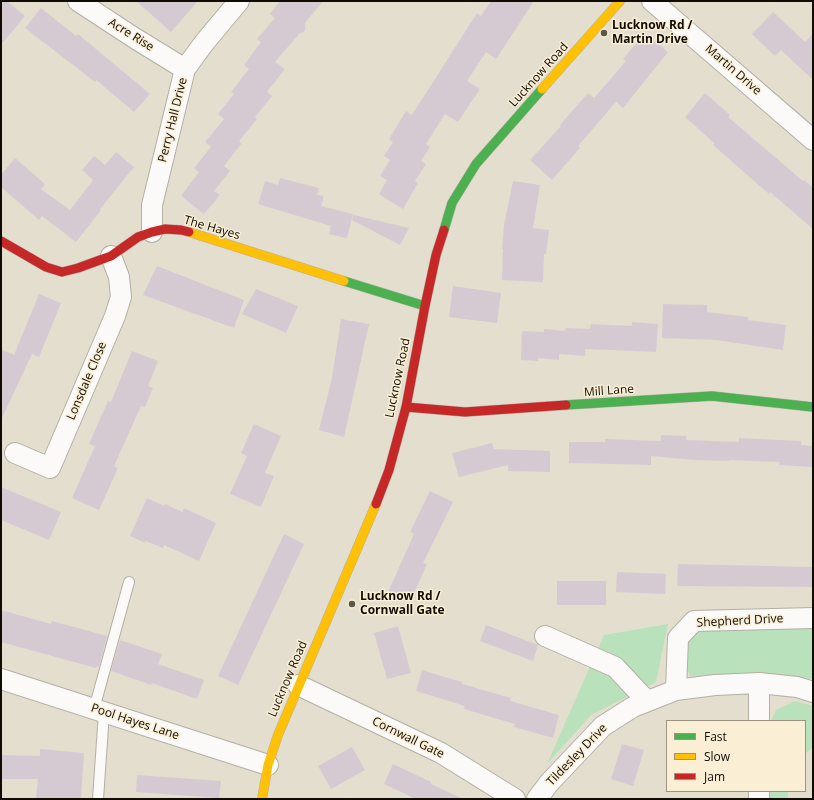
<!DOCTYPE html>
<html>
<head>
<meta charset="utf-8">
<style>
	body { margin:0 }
	#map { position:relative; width:814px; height:800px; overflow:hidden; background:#e4decf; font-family:"Open Sans",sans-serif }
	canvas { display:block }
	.frame { position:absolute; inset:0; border:2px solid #100c04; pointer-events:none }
	.legend { position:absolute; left:666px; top:720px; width:140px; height:72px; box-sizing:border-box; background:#faeed4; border:1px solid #9c9481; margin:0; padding:5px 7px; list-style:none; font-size:12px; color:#100c04 }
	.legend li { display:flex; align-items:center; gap:8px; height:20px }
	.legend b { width:20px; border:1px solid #9c9481 }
</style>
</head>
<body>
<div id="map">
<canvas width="814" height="800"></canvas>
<div class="frame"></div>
<ul class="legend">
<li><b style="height:5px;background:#4caf50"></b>Fast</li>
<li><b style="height:5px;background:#ffc107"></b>Slow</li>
<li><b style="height:5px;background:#c62828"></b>Jam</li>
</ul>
</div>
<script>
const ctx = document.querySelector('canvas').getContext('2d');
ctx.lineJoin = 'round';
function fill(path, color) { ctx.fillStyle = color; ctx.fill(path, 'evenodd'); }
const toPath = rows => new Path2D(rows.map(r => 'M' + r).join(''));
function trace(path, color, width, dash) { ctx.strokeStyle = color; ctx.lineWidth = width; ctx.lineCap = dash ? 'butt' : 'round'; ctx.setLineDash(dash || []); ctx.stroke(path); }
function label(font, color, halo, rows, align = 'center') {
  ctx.font = font + ' "Open Sans",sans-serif'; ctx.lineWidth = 3; ctx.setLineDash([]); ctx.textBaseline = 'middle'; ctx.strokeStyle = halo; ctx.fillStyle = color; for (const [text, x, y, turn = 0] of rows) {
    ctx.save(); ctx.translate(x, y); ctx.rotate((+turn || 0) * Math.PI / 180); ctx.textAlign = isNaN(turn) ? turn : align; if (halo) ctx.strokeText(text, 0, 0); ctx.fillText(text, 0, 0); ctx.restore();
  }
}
fill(toPath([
	[668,624,656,682,591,715,547,764,604,635],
	[698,626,813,627,813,679,733,675,690,676,685,662,687,642],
	[795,701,813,706,813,747,805,754,805,721,771,721,776,710],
	[766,791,788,791,788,799,766,799]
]), '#b9e1bb');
fill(toPath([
	[1,1,7,1,25,16,1,45],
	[136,1,198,1,171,32],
	[280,1,323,1,305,23,305,31,299,34,275,62,285,69,267,92,272,96,255,117,257,119,239,141,242,143,224,166,230,171,214,191,220,195,204,214,181,196,199,172,194,168,211,147,205,142,224,119,218,114,234,94,231,92,249,69,244,65,261,42,257,39,275,18,270,14],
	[491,1,534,1,496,59,486,52,467,81,480,89,458,122,445,114,426,144,430,147,421,161,426,164,415,181,418,183,403,209,379,194,387,180,380,176,390,160,384,156,393,142,389,139,406,111,412,115,477,13,481,16],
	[41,8,76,36,78,34,150,94,134,112,96,80,95,82,25,28],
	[773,12,805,42,813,33,813,80,781,50,775,56,752,34],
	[645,33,668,52,623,108,616,102,578,146,580,148,552,180,530,160,561,126,560,125,588,93,594,98,626,61,623,59],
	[705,93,730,115,728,117,803,181,804,180,813,187,813,229,770,192,769,194,738,167,713,145,714,143,685,117],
	[116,152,134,167,100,209,101,210,76,242,42,216,39,220,1,187,1,175,15,158,45,184,41,189,70,210,93,180,82,170,94,156,105,165],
	[280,178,319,188,317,195,324,196,321,206,353,214,347,238,329,234,331,226,258,204,265,181,278,185],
	[513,181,540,185,533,228,549,230,546,254,544,254,543,282,502,280,503,249,502,249,504,225],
	[354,215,409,228,400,245,352,220],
	[157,266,244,300,234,328,143,295],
	[453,286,501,293,497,323,449,317],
	[256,289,298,306,286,333,242,314],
	[39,294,61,303,39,357,32,354,1,420,1,349,14,355],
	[663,304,707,305,707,312,748,317,748,320,786,325,783,350,716,340,662,338],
	[341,319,369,324,344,437,319,430,332,378],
	[632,322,658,324,656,352,585,349,585,356,559,354,559,360,538,358,538,361,521,360,522,331,544,332,544,329,565,331,566,328,590,329,591,324,632,326],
	[132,351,158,361,148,386,153,388,145,407,141,406,114,466,118,468,99,510,72,498,95,446,89,444,108,401,111,402],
	[254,424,281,436,265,473,274,476,261,507,230,494,247,456,241,453],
	[661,435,686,436,686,440,739,442,739,438,801,441,801,445,813,446,813,467,779,465,780,462,729,460,729,461,694,460,651,456,651,465,569,463,569,442,605,442,605,439,661,441],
	[492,443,494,449,550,451,550,472,508,471,508,465,459,477,452,453],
	[1,487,61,512,49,540,1,520],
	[430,491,453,502,423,563,427,564,410,602,388,592,414,534,410,532],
	[147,498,164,506,165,504,182,512,184,508,216,523,199,561,164,545,163,548,146,541,145,543,130,536],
	[284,534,304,544,238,685,218,676],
	[678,564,813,567,813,587,677,586],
	[617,572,666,574,665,594,616,592],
	[557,581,606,581,606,605,557,605],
	[1,610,51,624,52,621,107,636,99,667,97,666,96,668,1,642],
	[486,625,538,645,533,661,480,641],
	[398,626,411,673,387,679,374,633],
	[120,640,162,654,158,664,204,680,197,699,152,683,151,685,111,671],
	[422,670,462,682,462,684,511,698,510,701,559,715,553,738,514,727,515,724,464,709,465,706,416,691],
	[622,744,644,750,633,786,611,779],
	[352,747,365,770,331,789,318,766],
	[40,749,84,753,81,799,36,799,38,779,1,779,1,755,40,756],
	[393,764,431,782,431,784,463,799,416,799,384,784],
	[137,775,221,781,219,798,136,792]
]), '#d6cad2');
const lane = toPath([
	[94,709,129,582],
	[98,799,104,712]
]);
const street = toPath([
	[78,1,136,39,185,69],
	[652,1,813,140],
	[152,232,152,205,185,69,204,43,239,1],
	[15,453,50,468,115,316,121,297,119,277,111,256],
	[545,636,615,667,647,701],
	[1,679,268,765],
	[759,683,759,721],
	[298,685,441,753,515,799],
	[676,690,678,638,694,621,813,618],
	[759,791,759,799],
	[537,799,549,783,603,726,633,707,676,690,715,685,759,683,797,687,813,692]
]);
const fast = toPath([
	[444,230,452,203,476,164,542,89],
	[344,281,425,306],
	[566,405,712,396,813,407]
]);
const slow = toPath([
	[542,89,620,1],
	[189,232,344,281],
	[262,799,268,765,278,735,376,504]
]);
const jam = toPath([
	[1,241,46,267,62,272,78,268,111,256,138,237,152,232,165,229,181,230,189,232],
	[406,407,465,412,566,405],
	[376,504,389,470,406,407,425,306,436,255,444,230]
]);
trace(lane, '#b4afa4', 12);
trace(street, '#b4afa4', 22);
trace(fast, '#b4afa4', 10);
trace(slow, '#b4afa4', 10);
trace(jam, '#b4afa4', 10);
trace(lane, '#fbfaf8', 10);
trace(street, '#fbfaf8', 20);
trace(fast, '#4caf50', 9);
trace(slow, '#ffc107', 9);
trace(jam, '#c62828', 9);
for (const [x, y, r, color] of [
	[604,33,4,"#5a564b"],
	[352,604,4,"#5a564b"]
]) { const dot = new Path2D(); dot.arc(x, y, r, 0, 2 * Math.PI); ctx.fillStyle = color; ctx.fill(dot); trace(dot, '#faeed4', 1.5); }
label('bold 12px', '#100c04', '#faeed4', [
	["Lucknow Rd /",612,26],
	["Martin Drive",612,40],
	["Lucknow Rd /",360,597],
	["Cornwall Gate",360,611]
], 'left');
label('12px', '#100c04', '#faeed4', [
	["Acre Rise",131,35,32],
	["Martin Drive",733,70,41],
	["Lucknow Road",539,75,-48],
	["Perry Hall Drive",173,120,-76],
	["The Hayes",212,228,16],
	["Lucknow Road",398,378,-78],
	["Lonsdale Close",87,381,-67],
	["Mill Lane",609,391,-4],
	["Shepherd Drive",740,621,-3],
	["Lucknow Road",288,679,-67],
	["Pool Hayes Lane",135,722,18],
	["Cornwall Gate",408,738,26],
	["Tildesley Drive",577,755,-46]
]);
</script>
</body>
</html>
